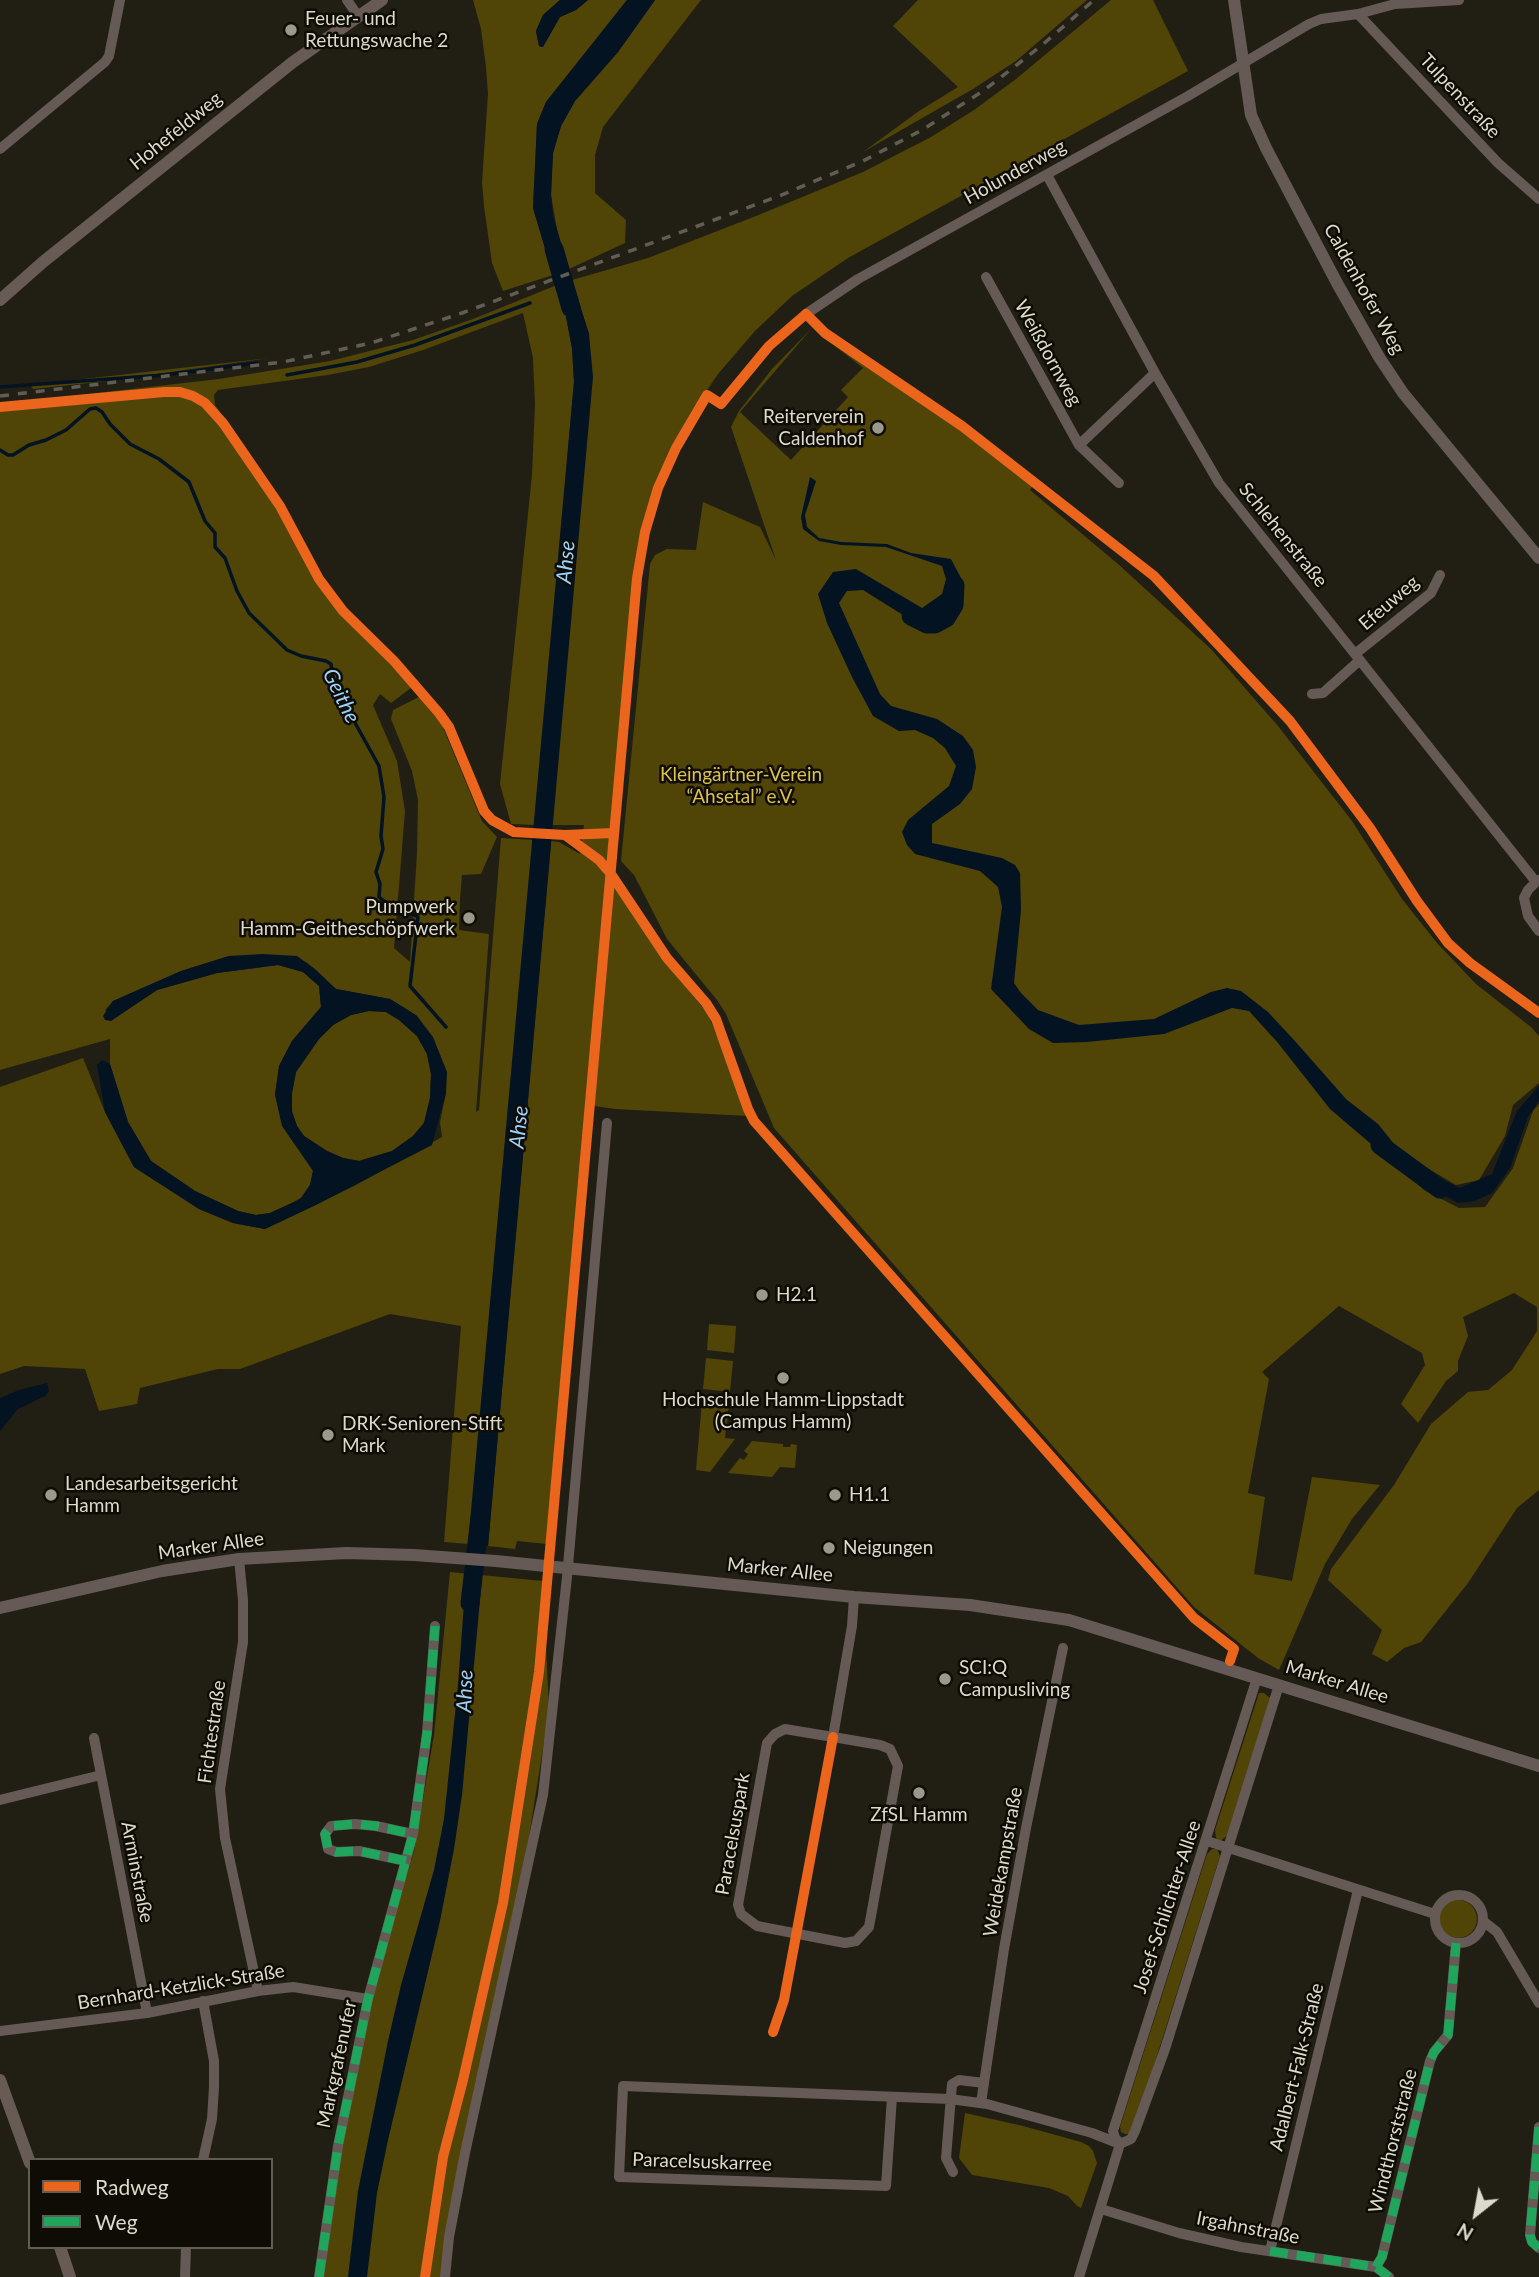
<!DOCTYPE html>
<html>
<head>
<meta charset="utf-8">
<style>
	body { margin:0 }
	#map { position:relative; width:1539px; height:2277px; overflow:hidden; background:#211f13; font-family:Lato,sans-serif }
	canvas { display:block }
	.legend { position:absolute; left:28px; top:2158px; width:245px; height:91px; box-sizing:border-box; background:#0e0c04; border:2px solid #605e54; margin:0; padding:9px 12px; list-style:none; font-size:21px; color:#dcdacc }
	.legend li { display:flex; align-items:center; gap:14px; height:35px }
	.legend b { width:35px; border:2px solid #605e54 }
	.north { position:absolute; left:1441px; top:2179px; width:70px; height:70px; -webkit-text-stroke:5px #0e0c04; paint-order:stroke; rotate:211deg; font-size:19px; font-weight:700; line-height:28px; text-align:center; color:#dcdacc }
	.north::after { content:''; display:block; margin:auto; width:24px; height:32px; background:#dcdacc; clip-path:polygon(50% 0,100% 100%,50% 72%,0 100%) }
</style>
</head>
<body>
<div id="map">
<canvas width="1539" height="2277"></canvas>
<ul class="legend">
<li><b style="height:9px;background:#eb651d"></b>Radweg</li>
<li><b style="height:9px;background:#20a55d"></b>Weg</li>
</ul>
<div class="north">N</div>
</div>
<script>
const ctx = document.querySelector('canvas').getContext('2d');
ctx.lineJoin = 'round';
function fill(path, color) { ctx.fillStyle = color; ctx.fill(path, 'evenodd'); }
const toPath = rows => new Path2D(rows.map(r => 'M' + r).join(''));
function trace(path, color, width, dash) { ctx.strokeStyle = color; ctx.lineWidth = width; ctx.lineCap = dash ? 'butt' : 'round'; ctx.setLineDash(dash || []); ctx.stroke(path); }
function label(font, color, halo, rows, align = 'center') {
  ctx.font = font + ' Lato,sans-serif'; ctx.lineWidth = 5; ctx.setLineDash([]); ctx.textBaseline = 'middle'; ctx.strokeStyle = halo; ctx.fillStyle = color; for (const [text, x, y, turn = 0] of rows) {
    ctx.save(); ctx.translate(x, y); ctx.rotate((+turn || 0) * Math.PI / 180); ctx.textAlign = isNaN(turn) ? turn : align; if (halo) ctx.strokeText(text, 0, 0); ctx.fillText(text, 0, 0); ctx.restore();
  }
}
fill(toPath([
	[473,0,560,0,543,15,536,31,539,46,542,47,560,17,576,10,588,0,627,0,546,102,537,124,533,208,553,275,503,291,492,263,484,206,482,182,488,94,486,67,481,29],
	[655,0,701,0,603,127,595,155,595,193,626,220,625,243,569,269,559,241,551,195,553,153,561,126,575,101,618,52],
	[918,0,1087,0,1016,61,973,89,863,152,919,111,958,87,893,26],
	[1111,0,1153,0,1188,71,848,258,792,296,755,331,718,374,695,408,673,448,655,489,640,541,632,588,608,880,620,891,659,953,708,1014,748,1116,615,1109,588,1105,547,1544,517,1541,515,1549,488,1546,551,841,559,842,580,854,584,825,551,825,583,478,589,334,572,280,648,258,756,216,863,172,931,137,974,110,1016,79],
	[557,285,562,296,572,348,574,382,535,825,511,824,500,784,532,475,535,404,533,358,523,313,423,350,369,367,328,375,218,390,214,395,215,405,281,500,326,583,355,618,419,682,391,703,380,694,373,705,397,761,405,811,394,948,410,962,417,853,418,800,412,771,391,719,393,710,421,696,442,725,482,821,497,837,481,874,462,875,460,899,459,930,489,934,476,1112,479,1110,501,838,534,840,500,1250,468,1544,444,1542,461,1326,390,1314,240,1369,218,1369,140,1388,137,1404,99,1411,85,1369,24,1366,0,1374,0,1087,83,1058,105,1112,134,1167,199,1209,233,1223,265,1229,354,1186,442,1137,440,1122,446,1093,417,1016,390,999,336,989,306,962,229,956,181,971,113,1001,105,1010,116,1017,157,990,217,973,278,965,303,972,319,986,321,1007,292,1041,279,1066,275,1095,313,1171,310,1185,301,1198,294,1202,270,1213,256,1215,238,1211,195,1191,151,1161,128,1122,110,1064,110,1039,0,1070,0,404,219,379,330,361,413,340,473,319],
	[812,328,952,419,1034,484,1030,490,1118,564,1211,649,1278,726,1352,821,1402,899,1437,943,1476,984,1531,1027,1539,1036,1539,1083,1513,1105,1505,1136,1479,1180,1456,1185,1424,1166,1414,1181,1424,1190,1459,1208,1485,1207,1513,1168,1533,1111,1539,1104,1539,1490,1517,1508,1468,1583,1421,1642,1404,1648,1387,1662,1372,1654,1382,1630,1328,1580,1331,1569,1394,1485,1431,1424,1468,1392,1488,1390,1512,1370,1537,1331,1537,1307,1514,1293,1463,1317,1468,1336,1458,1361,1458,1371,1446,1381,1418,1423,1401,1404,1425,1365,1422,1353,1339,1306,1262,1372,1269,1379,1248,1493,1265,1497,1254,1574,1292,1581,1312,1477,1380,1485,1352,1519,1325,1564,1279,1670,1258,1658,1194,1607,774,1128,726,1014,717,1000,667,939,634,875,621,861,650,564,655,555,667,549,696,550,703,502,760,527,776,560,731,427,739,411,772,369],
	[812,328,863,368,841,390,848,397,791,460,740,412],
	[270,358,107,381,33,389,30,385],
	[369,1011,386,1012,399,1020,417,1036,427,1054,431,1074,430,1098,424,1123,413,1136,392,1151,359,1161,343,1158,327,1151,304,1136,297,1126,291,1111,292,1093,296,1072,319,1039,333,1025,351,1015],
	[709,1324,736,1326,734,1353,707,1350],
	[706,1358,733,1361,730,1392,703,1389],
	[702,1401,707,1402,707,1405,715,1406,716,1402,729,1404,725,1438,735,1439,710,1472,696,1470],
	[752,1441,783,1444,783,1447,790,1447,791,1444,797,1445,795,1468,780,1467,772,1477,728,1473,740,1458,744,1460,748,1454,744,1451],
	[450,1572,543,1581,549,1710,513,1938,443,2277,323,2277,340,2145,370,1999,414,1851,434,1735],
	[1259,1693,1264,1693,1270,1698,1227,1836,1220,1841,1216,1838,1215,1830],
	[1212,1849,1217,1849,1220,1856,1138,2116,1128,2134,1125,2134,1121,2132,1120,2127,1207,1854],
	'1439 1919a19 19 0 1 1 38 0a19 19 0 1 1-38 0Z',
	[965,2113,1023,2126,1081,2142,1089,2146,1093,2151,1097,2163,1081,2208,1077,2206,1068,2196,1049,2188,972,2175,959,2158]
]), '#504407');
fill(toPath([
	[560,0,588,0,576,10,560,17,543,47,539,46,536,31,543,15],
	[627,0,655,0,618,52,575,101,561,126,553,153,551,195,553,216,569,269,553,275,533,208,537,124,546,102],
	[572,280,589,334,593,377,488,1546,468,1544,574,382,572,348,562,296,557,285],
	[810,477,816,481,805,515,807,527,819,538,841,542,887,544,911,553,951,559,961,578,956,606,932,626,911,620,863,590,847,591,839,603,880,694,891,706,937,719,963,736,973,750,976,767,972,789,960,804,932,824,932,843,1002,858,1015,865,1020,873,1021,910,1014,983,1021,993,1038,1010,1079,1025,1154,1019,1211,992,1227,988,1241,991,1268,1012,1294,1040,1346,1099,1378,1124,1403,1155,1397,1166,1330,1109,1278,1043,1249,1011,1232,1008,1164,1034,1087,1042,1053,1043,1029,1029,991,989,1002,907,998,887,980,871,915,854,907,845,902,832,908,820,949,786,956,766,945,748,933,738,915,730,899,731,873,716,852,677,827,623,818,594,833,572,856,569,922,608,942,594,946,579,942,566,886,547,841,545,819,541,803,529,801,517],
	[263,954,297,956,315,969,336,989,390,999,408,1010,417,1016,433,1037,447,1072,446,1093,432,1145,316,1205,265,1229,233,1223,199,1209,134,1167,105,1112,97,1065,102,1060,110,1064,128,1122,151,1161,195,1191,238,1211,256,1215,270,1213,294,1202,301,1198,310,1185,313,1171,282,1126,275,1095,279,1066,292,1041,321,1007,319,986,303,972,278,965,217,973,157,990,111,1021,105,1020,103,1016,113,1001,181,971,229,956],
	[369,1011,386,1012,399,1020,417,1036,427,1054,431,1074,430,1098,424,1123,413,1136,392,1151,359,1161,343,1158,327,1151,304,1136,297,1126,292,1111,292,1093,296,1072,319,1039,333,1025,351,1015],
	[1539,1086,1539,1101,1528,1117,1510,1168,1492,1193,1475,1201,1458,1203,1416,1179,1423,1170,1460,1188,1492,1174,1517,1111],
	[47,1383,49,1391,45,1396,18,1409,0,1431,0,1398,19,1390],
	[466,1576,482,1578,462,1795,454,1849,440,1921,388,2140,377,2193,367,2277,348,2277,358,2191,388,2041,401,1985,434,1870,444,1819,458,1685]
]), '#031321');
trace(toPath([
	[287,375,357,362,415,345,530,303],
	[0,387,164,375,257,363],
	[0,450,8,455,13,455,29,445,46,440,66,430,90,409,96,408,102,412,110,424,130,444,159,459,189,482,205,521,215,533,215,547,225,558,237,591,249,613,287,650,301,656,326,661,331,664,335,695,354,721,379,766,384,797,381,836,383,849,376,872,380,884,379,897,384,901,418,917,410,986,446,1027]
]), '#031321', 3.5);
trace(toPath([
	[554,249,571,308],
	[911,616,927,624,935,624,946,618,954,605,955,585],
	[1380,1145,1440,1189],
	[470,1603,480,1518]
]), '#031321', 19);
trace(toPath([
	[347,0,358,16],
	[1358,14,1498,163,1539,199],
	[0,149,105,62,109,56,120,0],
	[1047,175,1155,373,1219,483,1536,882,1539,880],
	[986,277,1079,445,1155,373],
	[806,314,858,279,1188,96,1309,24,1321,19,1358,14,1395,4,1459,0],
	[1079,445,1119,483],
	[1355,654,1431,593,1440,575],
	[1312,694,1323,693,1360,660],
	[1536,882,1528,890,1524,898,1528,916,1539,931],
	[239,1559,243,1600,243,1642,220,1789,225,1838,258,1991],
	[833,1737,785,1729,775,1734,767,1743,738,1905,741,1914,757,1926,845,1943,856,1941,869,1927,898,1766,890,1749,880,1745,833,1737,852,1626,854,1597],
	[94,1738,147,2013],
	[0,1800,101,1775],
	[1207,1841,1435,1914],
	[406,1861,359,1851,336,1852,328,1849,325,1834,331,1826,355,1824,376,1826,413,1834],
	'1435 1919a24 24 0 1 1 48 0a24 24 0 1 1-48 0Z',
	[1483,1921,1497,1932,1539,2003],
	[203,2001,214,2061,214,2087,212,2119,203,2160],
	[0,2031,147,2013,258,1991,293,1987,368,1999],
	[892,2097,886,2186,619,2177,623,2086,950,2099,987,2104,1092,2133,1120,2144],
	[981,2103,1004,1949,1026,1828,1063,1648],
	[1539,2127,1530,2235,1532,2242,1539,2248],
	[1120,2143,1115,2138,1113,2131,1257,1678],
	[953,2172,946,2158,952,2084,959,2080,984,2083],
	[1101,2209,1179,2233,1241,2247,1376,2267,1389,2277],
	[1270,2251,1358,1890],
	[1376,2267,1382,2257,1430,2061,1434,2052,1448,2035,1456,1943],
	[185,2277,186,2247],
	[319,2277,338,2146,368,1999,413,1834,427,1733,435,1626],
	[445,2277,449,2237,465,2153,543,1795,567,1577,607,1123],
	[1079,2277,1120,2144,1131,2139,1135,2131,1165,2049,1279,1685]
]), '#655a56', 10);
trace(toPath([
	[1234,0,1251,115,1266,148,1337,283,1379,357,1403,393,1539,558],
	[0,1608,162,1571,239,1559,346,1553,414,1555,496,1561,854,1597,970,1605,1069,1620,1539,1766]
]), '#655a56', 12);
trace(toPath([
	[0,300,43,262,293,62,382,0],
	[0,2080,30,2163],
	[60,2247,70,2277]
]), '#685b55', 12);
trace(toPath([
	[0,396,283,362,371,343,462,313,779,196,863,161,922,130,983,91,1041,46,1094,0]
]), '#625c55', 3.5, [9, 9]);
trace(toPath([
	[406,1861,359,1851,336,1852,328,1849,325,1834,331,1826,355,1824,376,1826,413,1834],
	[1539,2127,1530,2235,1532,2242,1539,2248],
	[1270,2251,1376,2267,1389,2277],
	[1376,2267,1382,2257,1430,2061,1434,2052,1448,2035,1456,1943],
	[319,2277,338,2146,368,1999,413,1834,427,1733,435,1626]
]), '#20a55d', 9, [18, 9]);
trace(toPath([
	[0,407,164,392,180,392,193,396,205,403,223,423,280,506,319,579,343,611,394,661,439,713,449,727,484,811,492,820,514,832,565,835,613,833],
	[565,835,599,860,611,874,667,958,706,1003,716,1019,748,1109,754,1121,1194,1618,1234,1649,1230,1661],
	[773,2032,784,2000,833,1737],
	[425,2277,443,2157,463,2080,503,1903,539,1672,637,578,645,532,658,488,676,448,707,395,721,404,769,346,806,314,825,333,962,426,1154,576,1290,721,1370,828,1417,901,1448,943,1470,963,1539,1013]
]), '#eb651d', 10);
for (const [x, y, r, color] of [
	[291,30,7,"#9b998b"],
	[878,428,7,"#9b998b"],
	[469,918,7,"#9b998b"],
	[762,1295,7,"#9b998b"],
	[783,1378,7,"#9b998b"],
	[328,1435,7,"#9b998b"],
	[51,1495,7,"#9b998b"],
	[835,1495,7,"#9b998b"],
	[829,1548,7,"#9b998b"],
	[945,1679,7,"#9b998b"],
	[919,1793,7,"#9b998b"]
]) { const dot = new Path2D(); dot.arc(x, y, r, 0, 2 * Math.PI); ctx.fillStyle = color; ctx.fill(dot); trace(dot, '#0e0c04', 2.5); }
label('19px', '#dcdacc', '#0e0c04', [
	["Feuer- und",305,19],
	["Rettungswache 2",305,41],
	["Reiterverein",864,417,"right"],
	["Caldenhof",864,439,"right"],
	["Pumpwerk",455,907,"right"],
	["Hamm-Geitheschöpfwerk",455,929,"right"],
	["H2.1",776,1295],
	["Hochschule Hamm-Lippstadt",783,1400,"center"],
	["(Campus Hamm)",783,1422,"center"],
	["DRK-Senioren-Stift",342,1424],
	["Mark",342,1446],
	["Landesarbeitsgericht",65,1484],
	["Hamm",65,1506],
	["H1.1",849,1495],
	["Neigungen",843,1548],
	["SCI:Q",959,1668],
	["Campusliving",959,1690],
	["ZfSL Hamm",919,1815,"center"]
], 'left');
label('19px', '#dcdacc', '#0e0c04', [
	["Tulpenstraße",1460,96,47],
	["Hohefeldweg",176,131,-39],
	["Holunderweg",1015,172,-29],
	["Caldenhofer Weg",1364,289,61],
	["Weißdornweg",1048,353,61],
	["Schlehenstraße",1283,535,51],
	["Efeuweg",1389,603,-41],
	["Marker Allee",211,1546,-8],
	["Marker Allee",780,1570,6],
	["Marker Allee",1337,1682,17],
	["Fichtestraße",212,1732,-82],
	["Paracelsuspark",733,1834,-80],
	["Weidekampstraße",1003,1862,-80],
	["Arminstraße",137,1872,79],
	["Josef-Schlichter-Allee",1167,1907,-72],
	["Bernhard-Ketzlick-Straße",181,1987,-9],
	["Markgrafenufer",337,2064,-78],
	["Adalbert-Falk-Straße",1297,2067,-76],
	["Windthorststraße",1393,2141,-76],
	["Paracelsuskarree",702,2162,2],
	["Irgahnstraße",1248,2228,11]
]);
label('19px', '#dcc249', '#0e0c04', [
	["Kleingärtner-Verein",741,775],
	["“Ahsetal” e.V.",741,797]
]);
label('italic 21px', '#9ad2fe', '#0e0c04', [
	["Ahse",566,562,-85],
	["Geithe",341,696,64],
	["Ahse",519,1127,-84],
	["Ahse",465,1691,-88]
]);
</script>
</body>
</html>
